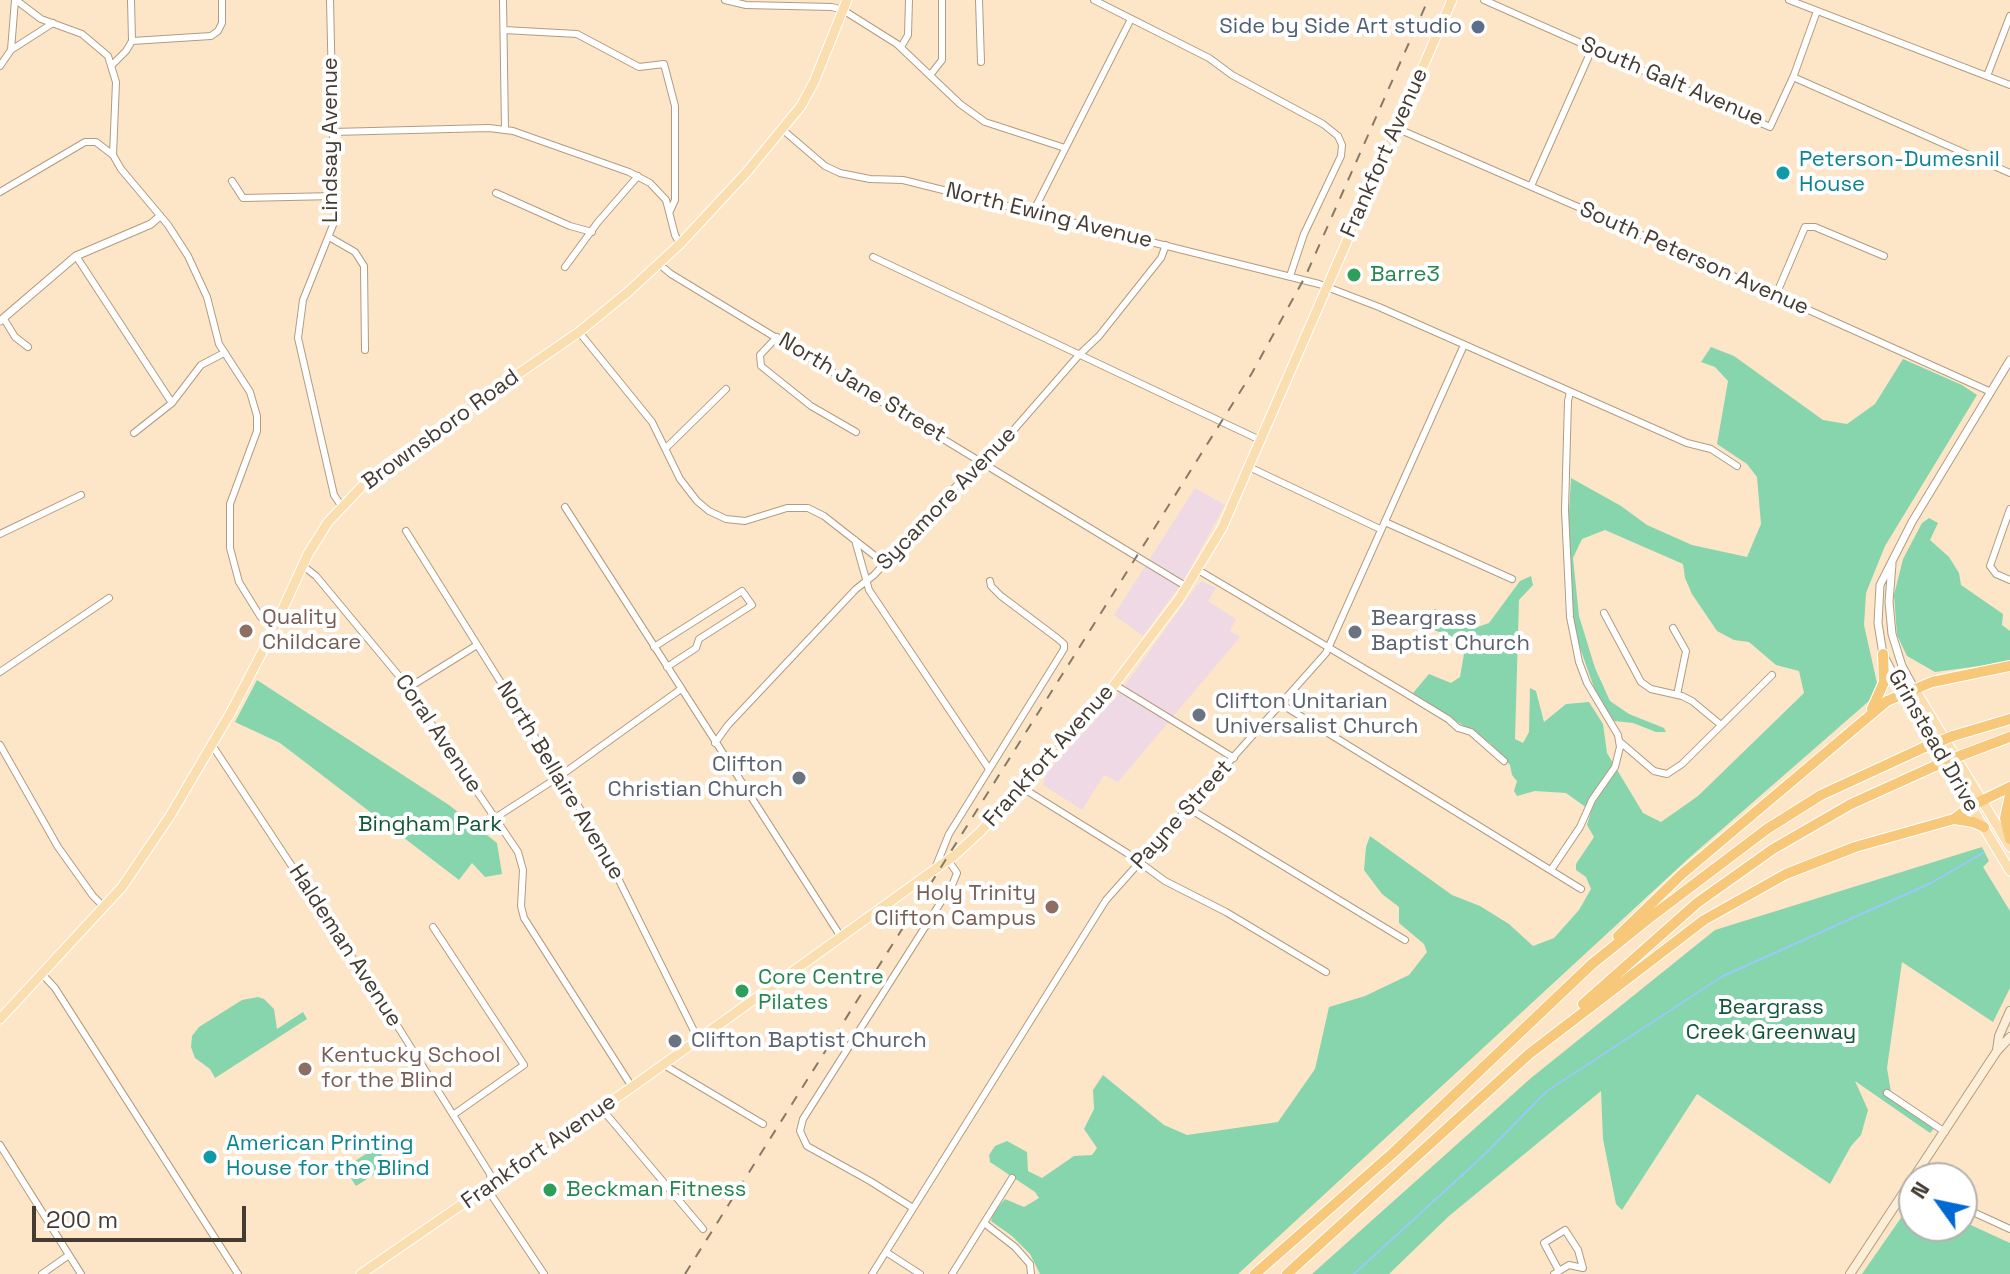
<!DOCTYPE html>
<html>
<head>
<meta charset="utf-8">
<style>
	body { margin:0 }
	#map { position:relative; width:2010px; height:1274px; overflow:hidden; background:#fde6c8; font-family:"Space Grotesk",sans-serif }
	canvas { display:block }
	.north { position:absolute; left:1898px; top:1162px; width:80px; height:80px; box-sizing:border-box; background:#fff; border:2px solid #b5b1ac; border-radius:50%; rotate:303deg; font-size:22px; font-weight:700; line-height:32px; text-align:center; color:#453b30 }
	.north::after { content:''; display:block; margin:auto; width:28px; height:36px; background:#006ad2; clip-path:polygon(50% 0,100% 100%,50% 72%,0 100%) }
	.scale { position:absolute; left:32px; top:1206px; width:214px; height:36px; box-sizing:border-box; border:4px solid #453b30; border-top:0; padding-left:10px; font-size:24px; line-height:28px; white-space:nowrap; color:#453b30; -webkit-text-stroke:6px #fff; paint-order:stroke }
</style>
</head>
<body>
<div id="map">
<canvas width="2010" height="1274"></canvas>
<div class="north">N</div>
<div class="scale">200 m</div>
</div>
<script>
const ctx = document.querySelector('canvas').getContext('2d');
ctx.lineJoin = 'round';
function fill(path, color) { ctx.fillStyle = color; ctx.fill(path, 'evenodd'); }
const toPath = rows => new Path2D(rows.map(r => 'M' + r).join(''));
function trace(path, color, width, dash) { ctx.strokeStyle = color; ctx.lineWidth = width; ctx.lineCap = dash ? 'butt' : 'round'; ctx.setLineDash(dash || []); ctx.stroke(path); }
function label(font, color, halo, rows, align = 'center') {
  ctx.font = font + ' "Space Grotesk",sans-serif'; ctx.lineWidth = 8; ctx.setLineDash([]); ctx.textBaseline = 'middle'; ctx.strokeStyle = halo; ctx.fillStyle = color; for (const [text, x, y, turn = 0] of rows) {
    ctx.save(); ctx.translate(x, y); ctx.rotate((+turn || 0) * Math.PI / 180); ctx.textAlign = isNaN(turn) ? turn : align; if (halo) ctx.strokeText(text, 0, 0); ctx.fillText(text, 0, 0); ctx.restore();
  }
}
fill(toPath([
	[1195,488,1225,505,1184,580,1143,636,1114,615],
	[1202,581,1216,588,1208,601,1236,619,1230,631,1240,637,1118,782,1104,775,1082,810,1043,785,1046,773,1117,696,1198,584]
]), '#efd9e5');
fill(toPath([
	[1711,347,1734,356,1823,420,1847,424,1875,404,1903,359,1962,385,1977,395,1885,546,1866,593,1864,625,1877,683,1869,701,1689,858,1238,1274,1040,1274,1030,1254,1012,1236,991,1221,994,1212,1005,1199,1024,1207,1039,1198,1035,1192,990,1162,989,1155,995,1146,1007,1141,1027,1152,1028,1171,1042,1178,1074,1156,1092,1155,1097,1148,1084,1129,1094,1109,1093,1090,1103,1075,1164,1125,1187,1135,1278,1122,1315,1069,1329,1007,1365,996,1409,975,1427,952,1424,944,1399,923,1399,907,1382,894,1364,870,1366,847,1370,836,1452,895,1480,906,1509,924,1533,946,1554,938,1579,910,1591,889,1586,877,1576,870,1576,864,1594,837,1587,825,1591,811,1566,793,1535,791,1517,796,1514,791,1517,781,1512,775,1510,765,1490,743,1413,693,1429,674,1451,683,1460,677,1466,642,1407,620,1409,616,1425,618,1435,609,1475,628,1489,623,1520,581,1531,576,1533,585,1519,600,1515,739,1523,743,1529,732,1530,688,1536,691,1544,722,1566,704,1589,702,1603,724,1607,753,1643,813,1661,822,1698,796,1804,693,1799,671,1776,665,1749,642,1734,640,1717,631,1692,594,1685,578,1683,564,1605,530,1582,539,1573,558,1579,616,1595,668,1610,701,1629,714,1664,728,1666,732,1656,732,1633,723,1614,721,1597,696,1579,645,1571,604,1567,549,1571,478,1621,506,1647,525,1692,545,1747,557,1761,524,1757,477,1747,464,1717,444,1728,381,1715,367,1701,362],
	[1929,518,1938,523,1930,540,1949,557,1959,573,1961,585,2003,614,2002,625,2010,631,2010,662,1935,672,1907,656,1897,635,1894,595,1903,559,1922,523],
	[257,680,449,805,497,843,502,874,485,877,472,863,459,880,280,743,235,722],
	[1982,847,1989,861,1983,867,2010,911,2010,988,1993,1022,1902,962,1887,1068,1891,1092,1938,1124,1930,1133,1855,1081,1868,1110,1861,1135,1851,1146,1830,1184,1697,1094,1622,1210,1616,1204,1603,1139,1601,1091,1449,1216,1389,1274,1312,1274,1531,1078,1715,930],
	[258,997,264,999,274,1009,277,1029,303,1012,307,1019,215,1078,210,1069,195,1058,191,1047,192,1036,199,1027,242,1000],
	[377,1147,384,1159,377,1166,380,1171,356,1186,344,1168],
	[1914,1199,1914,1226,1962,1226,1962,1221,2010,1243,2010,1274,1862,1274]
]), '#86d5ac');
trace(toPath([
	[1354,1274,1483,1156,1547,1091,1723,976,1931,883,1983,853]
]), '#99caf9', 2);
const minor = toPath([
	[16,0,41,19,82,34,108,56,116,82,113,155,121,169,168,225,188,256,207,297,219,344,250,392,257,416,257,431,230,504,230,548,239,582,260,616,273,629],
	[131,0,132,41,211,36,218,31,222,23,222,0],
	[330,0,335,220,303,300,298,338,334,495,342,507],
	[503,0,505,130],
	[725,0,746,5,832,7,843,10,897,44,960,104,985,122,1065,148],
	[979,0,981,62],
	[1094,0,1209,58,1232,75,1323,124,1338,136,1342,145,1341,156,1304,234,1290,276],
	[1484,0,1770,127,1794,75,1817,11],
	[1789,0,2010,85],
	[504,30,577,34,639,67,664,64,675,106,675,200,670,211],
	[901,47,908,35,909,0],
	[11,50,53,23],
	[112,65,126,51,132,41],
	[0,66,11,50,15,0],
	[931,74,942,60,942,0],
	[1987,76,2010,16],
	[1793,77,2010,173],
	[1396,128,1615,223,1991,392],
	[783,130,825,166,840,173,870,179,903,180,1319,284,1379,307,1687,443,1711,449,1737,466],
	[333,132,489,128,513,131,629,172,650,183,666,200,675,235,680,244],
	[232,181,243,198,335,196],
	[1531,186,1592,49],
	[0,192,85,142,96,142,113,155],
	[496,193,570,226,592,232],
	[1033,212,1131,19],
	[329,237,355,252,364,266,365,350],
	[76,256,172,403],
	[873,257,1260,440],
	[659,264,671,274,1187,587],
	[565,267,598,222,638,176],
	[1776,295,1805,227,1815,227,1884,256],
	[4,319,15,337,28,347],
	[579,332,652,422,680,479,697,501,709,511,726,519,745,521,787,508,808,508,824,516,884,563],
	[777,337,760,355,761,366,811,406,856,432],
	[134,433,172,403,201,365,224,353],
	[666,448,726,389],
	[1249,467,1380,529],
	[565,507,841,937],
	[2010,509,1990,566,1996,574,2010,580],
	[1385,522,1512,579],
	[406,531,597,836,698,1039],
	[0,534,81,495],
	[855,540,869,590,989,769],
	[302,565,316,576,399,676,518,852,523,870,521,906,524,918,632,1087],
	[1198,570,1402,691,1448,719,1458,728,1471,732,1504,761],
	[1604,613,1641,682,1651,689,1682,696,1692,701,1721,725],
	[1673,628,1686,651,1677,695],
	[654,647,742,591,752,605,699,639,696,648,667,667],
	[0,672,109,598],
	[1115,685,1234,758],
	[408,688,477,645],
	[1281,704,1581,889],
	[1619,741,1654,771,1667,774,1682,764,1772,675],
	[715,743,728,725,856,589,874,575,970,471,990,457,1079,355,1099,336,1161,258,1166,245],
	[0,745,58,847,93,896,104,907],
	[212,745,400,1030,490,1174,492,1196,544,1274],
	[1021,787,1127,853,1165,881,1226,912,1326,972],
	[1188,808,1405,940],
	[495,818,560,776,681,689],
	[936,866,949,834,1064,649,1064,644,1057,638,1001,596,991,586,990,581],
	[1551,870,1580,827,1592,800,1615,767,1620,747,1618,735,1587,683,1579,662,1570,617,1565,510,1568,401,1570,392],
	[433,927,524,1065,453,1115],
	[42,974,55,988,238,1274],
	[664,1065,763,1124],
	[1887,1093,1945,1132],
	[601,1108,703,1229],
	[0,1145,81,1274],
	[1962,1207,2010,1229],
	[913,1208,870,1181,807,1146,800,1131,803,1119,953,883,957,873,948,860],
	[984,1223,1015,1247,1030,1264,1031,1274],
	[886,1252,920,1274],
	[42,1274,69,1255],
	[872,1274,1106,900,1326,653,1464,345],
	[952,1274,1012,1178],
	[1554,1274,1569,1265,1583,1268,1578,1250,1565,1230,1544,1243,1559,1271]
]);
const tertiary = toPath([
	[0,321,76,256,151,224,160,216],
	[1892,564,1889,602,1892,634,1902,666,1914,688],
	[1903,693,1883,654,1878,623,1880,585,1912,522,2010,360]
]);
const secondary = toPath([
	[1997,1050,1999,1036,2010,1011],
	[1850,1274,1997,1051,2010,1037]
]);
const primary = toPath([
	[1914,688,2010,847],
	[1903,693,2010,871],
	[0,1019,122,887,170,816,231,712,268,641,308,554,328,522,367,481,389,463,579,332,628,292,680,244,746,173,801,106,814,82,847,0],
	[361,1274,632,1087,955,855,980,832,1105,697,1179,599,1222,528,1452,0]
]);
const motorway = toPath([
	[1872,709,1884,682,1883,654],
	[1953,736,2010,719],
	[1962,755,2010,737],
	[2010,795,2005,818,2010,839],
	[1954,819,1973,822,1984,827],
	[1618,936,1682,874,1887,701,1932,682,2010,666],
	[1583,1004,1697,903,1773,849,1851,804,1935,766],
	[1255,1274,1394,1152,1592,964,1648,919,1767,829,1821,795,1925,747],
	[1287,1274,1529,1054,1704,920,1786,874,1855,847,1954,819,1971,806,2010,787]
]);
trace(minor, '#b29c80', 8);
trace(tertiary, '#b29c80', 9);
trace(secondary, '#b29c80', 10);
trace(primary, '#fff', 11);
trace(motorway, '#fff', 12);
trace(minor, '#fff', 6);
trace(tertiary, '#fff', 7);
trace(secondary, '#fdeed7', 8);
trace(primary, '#fbdeaf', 9);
trace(motorway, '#f8c87a', 10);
trace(toPath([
	[685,1274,1252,373,1306,275,1428,0]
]), '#887967', 2, [10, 10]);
const motorwayBridge = toPath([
	[1925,747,1953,736],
	[1935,766,1962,755]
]);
trace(motorwayBridge, '#fff', 12, []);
trace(motorwayBridge, '#f8c87a', 10);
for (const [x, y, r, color] of [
	[1478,27,8,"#5c6f8a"],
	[1783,173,8,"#0f9aa8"],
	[1354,275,8,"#2e9e5b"],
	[246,631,8,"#8d6e63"],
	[1355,632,8,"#6b7280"],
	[1199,715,8,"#6b7280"],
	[799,778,8,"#6b7280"],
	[1052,907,8,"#8d6e63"],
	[742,991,8,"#2e9e5b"],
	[675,1041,8,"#6b7280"],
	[305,1069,8,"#8d6e63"],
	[210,1157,8,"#0f9aa8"],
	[550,1190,8,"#2e9e5b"]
]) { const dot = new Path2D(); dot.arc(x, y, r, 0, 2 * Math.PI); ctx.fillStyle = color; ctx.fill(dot); trace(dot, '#fff', 3); }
label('22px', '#4e5e75', '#fff', [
	["Side by Side Art studio",1462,27]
], 'right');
label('22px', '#453b30', '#fff', [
	["South Galt Avenue",1672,82,23],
	["Lindsay Avenue",331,140,-90],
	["Frankfort Avenue",1385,153,-66],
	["North Ewing Avenue",1049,216,14],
	["South Peterson Avenue",1694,259,24],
	["North Jane Street",862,388,31],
	["Brownsboro Road",441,430,-36],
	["Sycamore Avenue",947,499,-46],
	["Coral Avenue",438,734,56],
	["Grinstead Drive",1933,741,60],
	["Frankfort Avenue",1049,756,-48],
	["North Bellaire Avenue",560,781,59],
	["Payne Street",1182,815,-48],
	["Haldeman Avenue",345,946,57],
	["Frankfort Avenue",539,1152,-35]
]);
label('22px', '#0d838f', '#fff', [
	["Peterson-Dumesnil",1799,160],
	["House",1799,185],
	["American Printing",226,1144],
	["House for the Blind",226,1169]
], 'left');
label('22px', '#27864d', '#fff', [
	["Barre3",1370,275],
	["Core Centre",758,978],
	["Pilates",758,1003],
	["Beckman Fitness",566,1190]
], 'left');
label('22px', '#785e54', '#fff', [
	["Quality",262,618],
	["Childcare",262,643],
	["Holy Trinity",1036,894,"right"],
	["Clifton Campus",1036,919,"right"],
	["Kentucky School",321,1056],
	["for the Blind",321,1081]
], 'left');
label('22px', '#5b616d', '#fff', [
	["Beargrass",1371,619],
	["Baptist Church",1371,644],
	["Clifton Unitarian",1215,702],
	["Universalist Church",1215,727],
	["Clifton",783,765,"right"],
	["Christian Church",783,790,"right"],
	["Clifton Baptist Church",691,1041]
], 'left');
label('22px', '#13563a', '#fff', [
	["Bingham Park",430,825],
	["Beargrass",1771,1008],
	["Creek Greenway",1771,1033]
]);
</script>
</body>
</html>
